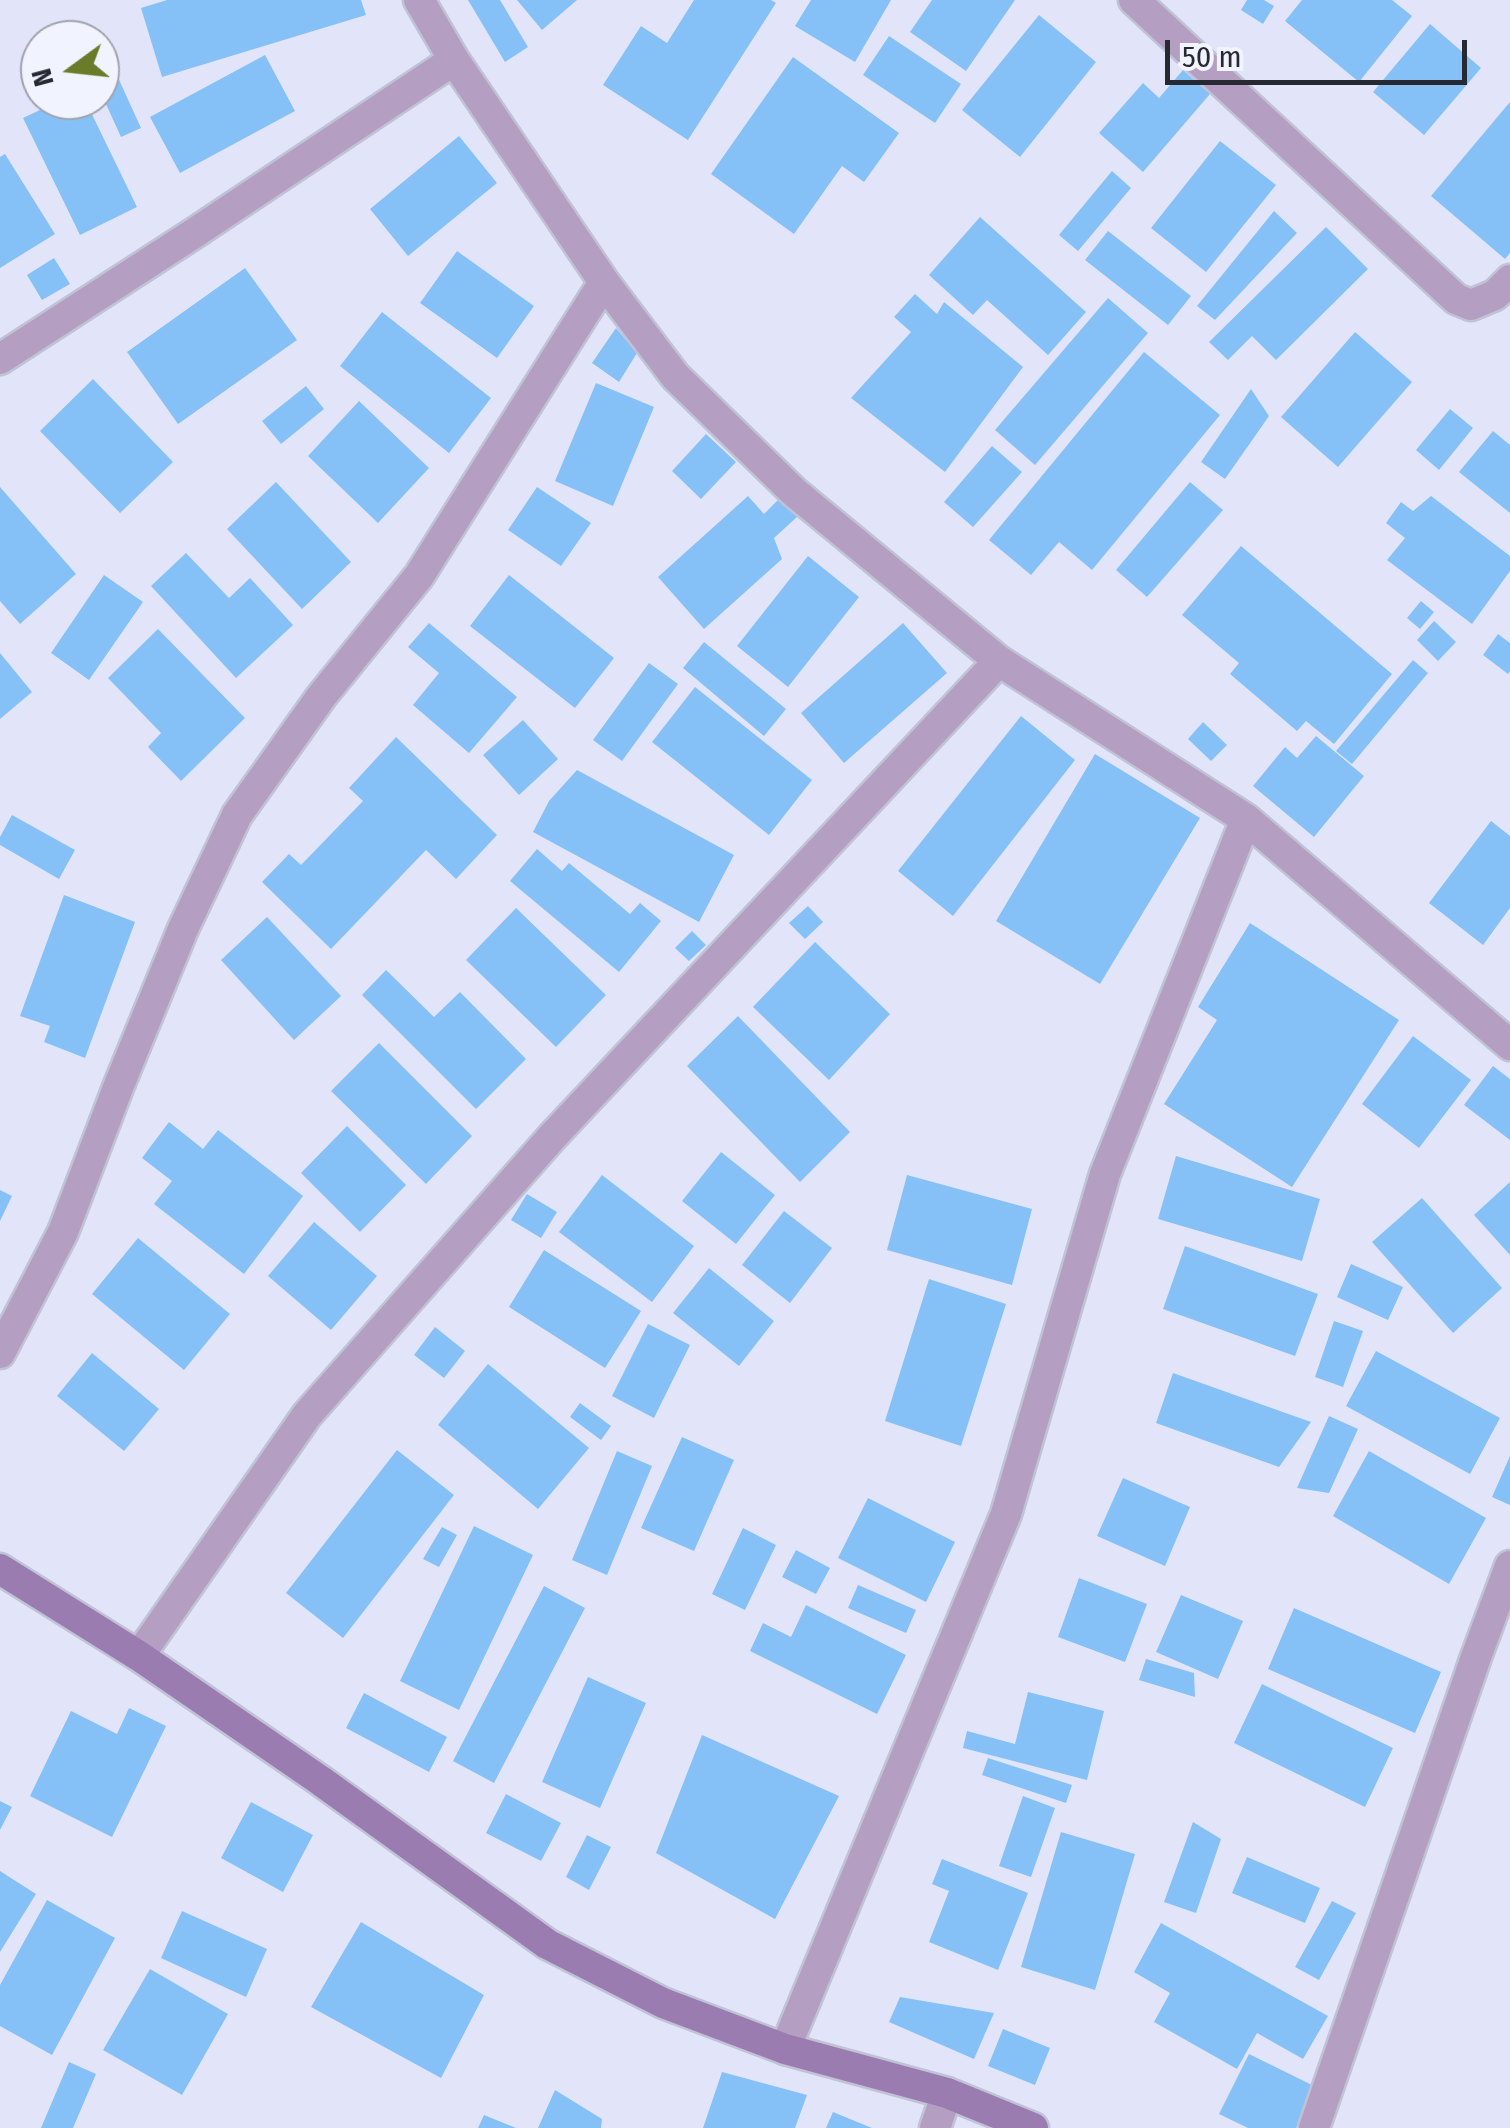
<!DOCTYPE html>
<html>
<head>
<meta charset="utf-8">
<style>
	body { margin:0 }
	#map { position:relative; width:1510px; height:2128px; overflow:hidden; background:#e2e5fa; font-family:"Fira Sans Condensed",sans-serif }
	canvas { display:block }
	.north { position:absolute; left:20px; top:20px; width:100px; height:100px; box-sizing:border-box; background:#f1f3fe; border:2px solid #a0a2ac; border-radius:50%; rotate:255deg; font-size:28px; font-weight:700; line-height:40px; text-align:center; color:#262832 }
	.north::after { content:''; display:block; margin:auto; width:35px; height:45px; background:#6a7b2a; clip-path:polygon(50% 0,100% 100%,50% 72%,0 100%) }
	.scale { position:absolute; left:1165px; top:40px; width:302px; height:45px; box-sizing:border-box; border:5px solid #262832; border-top:0; padding-left:12px; font-size:30px; line-height:35px; white-space:nowrap; color:#262832; -webkit-text-stroke:8px #f1f3fe; paint-order:stroke }
</style>
</head>
<body>
<div id="map">
<canvas width="1510" height="2128"></canvas>
<div class="north">N</div>
<div class="scale">50 m</div>
</div>
<script>
const ctx = document.querySelector('canvas').getContext('2d');
ctx.lineJoin = 'round';
function fill(path, color) { ctx.fillStyle = color; ctx.fill(path, 'evenodd'); }
const toPath = rows => new Path2D(rows.map(r => 'M' + r).join(''));
function trace(path, color, width, dash) { ctx.strokeStyle = color; ctx.lineWidth = width; ctx.lineCap = dash ? 'butt' : 'round'; ctx.setLineDash(dash || []); ctx.stroke(path); }
fill(toPath([
	[167,0,361,0,366,15,162,77,141,8],
	[468,0,500,0,528,47,505,62],
	[517,0,577,0,542,30],
	[694,0,771,0,776,3,688,140,603,85,641,26,667,43],
	[811,0,891,0,855,62,795,26],
	[932,0,1015,0,966,71,910,32],
	[1247,0,1264,0,1274,6,1263,24,1241,10],
	[1302,0,1392,0,1412,16,1359,82,1285,21],
	[1039,15,1096,62,1020,157,962,110],
	[1430,24,1481,68,1424,135,1373,92],
	[889,36,961,84,935,123,863,75],
	[265,55,295,111,180,173,150,117],
	[793,57,899,133,864,182,842,166,794,234,711,174],
	[1183,70,1210,94,1143,172,1099,133,1143,83,1159,98],
	[115,71,141,128,121,137,100,91,100,77],
	[61,100,85,100,137,207,80,235,23,118],
	[1510,102,1510,253,1505,259,1431,196],
	[459,136,497,183,408,256,370,209],
	[1220,141,1276,185,1206,272,1151,228],
	[5,154,55,234,0,268,0,157],
	[1112,171,1131,188,1078,251,1059,235],
	[1274,211,1297,233,1215,320,1197,306],
	[980,217,1086,312,1048,355,987,300,973,315,929,275],
	[1326,227,1368,269,1276,360,1252,336,1228,360,1209,342],
	[1108,231,1191,296,1168,325,1085,260],
	[457,251,534,306,497,358,420,303],
	[54,258,70,284,42,300,27,275],
	[245,268,297,340,178,424,127,352],
	[915,294,937,314,944,302,1023,367,945,472,851,398,911,332,894,317],
	[1108,298,1148,333,1035,465,995,430],
	[382,312,491,398,449,453,340,366],
	[616,328,637,353,619,382,592,363],
	[1355,332,1412,382,1338,467,1281,417],
	[1144,352,1220,415,1092,570,1059,542,1031,575,989,540],
	[93,379,173,462,120,513,40,431],
	[596,383,654,407,613,506,555,481],
	[306,386,324,409,281,444,262,421],
	[1251,389,1269,416,1225,479,1201,462],
	[359,401,429,468,378,523,308,456],
	[1450,409,1473,428,1439,470,1416,450],
	[1493,431,1510,445,1510,513,1459,472],
	[706,434,736,462,701,499,672,471],
	[992,446,1022,472,973,527,944,502],
	[276,482,351,562,302,609,227,529],
	[1190,482,1223,510,1147,597,1116,570],
	[0,487,76,574,20,624,0,601],
	[537,487,591,523,561,566,508,530],
	[748,496,764,514,780,498,797,517,774,538,782,559,704,629,658,577],
	[1431,496,1510,556,1510,571,1472,624,1387,560,1405,538,1386,523,1401,502,1413,511],
	[1241,546,1392,674,1334,744,1306,721,1297,731,1230,674,1239,663,1182,615],
	[186,553,229,598,250,578,293,625,236,678,151,586],
	[808,556,859,597,788,687,737,646],
	[104,575,143,602,89,680,51,653],
	[509,575,614,658,575,708,470,626],
	[1421,601,1434,612,1420,629,1407,618],
	[1434,621,1456,642,1438,661,1417,640],
	[429,623,517,697,469,753,413,705,439,673,408,647],
	[903,623,947,673,844,763,801,713],
	[158,629,245,718,181,781,148,747,161,733,108,678],
	[1498,634,1510,643,1510,671,1508,674,1483,655],
	[704,642,786,709,764,736,683,668],
	[0,653,32,692,0,719],
	[1413,660,1428,673,1352,764,1336,751],
	[649,663,678,684,622,761,593,740],
	[695,687,812,780,769,835,652,742],
	[1021,716,1075,760,953,916,898,871],
	[523,720,558,759,519,795,483,755],
	[1203,722,1227,745,1211,761,1188,739],
	[1316,736,1364,776,1314,837,1253,786,1285,747,1297,758],
	[396,737,497,835,456,879,426,850,331,949,262,882,289,854,301,865,363,801,349,788],
	[1095,754,1200,818,1100,984,996,921],
	[577,770,734,855,699,922,533,832,549,801],
	[12,815,75,850,59,879,0,845,0,837],
	[1491,821,1510,836,1510,908,1483,945,1429,903],
	[537,849,562,871,569,863,630,914,640,903,661,921,619,972,510,881],
	[64,895,135,922,85,1058,44,1042,50,1026,20,1016],
	[808,906,823,922,805,939,789,923],
	[516,908,606,995,556,1047,466,960],
	[267,917,341,996,294,1040,221,960],
	[1250,923,1399,1020,1292,1187,1164,1104,1217,1020,1198,1007],
	[692,931,706,945,689,961,675,948],
	[815,942,890,1014,829,1080,753,1007],
	[386,970,434,1017,460,992,526,1059,476,1109,362,995],
	[738,1016,850,1132,800,1182,687,1066],
	[1413,1036,1471,1080,1419,1148,1362,1104],
	[379,1043,472,1136,426,1184,331,1091],
	[1493,1066,1510,1079,1510,1140,1464,1105],
	[169,1122,203,1149,218,1130,303,1196,244,1274,154,1204,172,1181,142,1158],
	[347,1126,406,1185,360,1232,301,1173],
	[721,1152,775,1195,736,1244,682,1201],
	[1176,1156,1320,1199,1302,1261,1158,1219],
	[602,1175,694,1246,652,1302,559,1232],
	[907,1175,1032,1209,1012,1285,887,1250],
	[1510,1182,1510,1255,1474,1215],
	[0,1190,12,1196,0,1221],
	[527,1194,557,1212,541,1238,511,1220],
	[1422,1198,1502,1288,1453,1333,1372,1242],
	[784,1211,832,1248,790,1303,742,1265],
	[314,1222,377,1276,331,1330,268,1276],
	[138,1238,230,1314,184,1370,92,1294],
	[1185,1246,1318,1294,1295,1356,1163,1309],
	[544,1250,641,1311,605,1368,509,1307],
	[1351,1264,1403,1287,1388,1320,1337,1297],
	[709,1268,774,1321,739,1366,673,1313],
	[929,1279,1006,1304,961,1446,885,1421],
	[1334,1321,1363,1331,1343,1387,1315,1377],
	[648,1324,690,1345,654,1418,612,1396],
	[435,1327,465,1351,444,1378,414,1355],
	[1376,1351,1500,1418,1470,1474,1346,1406],
	[92,1353,159,1409,124,1451,57,1396],
	[488,1364,589,1448,538,1509,438,1425],
	[1173,1373,1311,1422,1279,1467,1156,1423],
	[580,1403,611,1426,601,1440,570,1417],
	[1329,1416,1358,1429,1329,1493,1297,1488],
	[682,1437,734,1460,694,1551,641,1528],
	[397,1450,454,1495,343,1638,286,1593],
	[617,1451,652,1466,607,1575,572,1560],
	[1369,1451,1486,1518,1449,1584,1333,1516],
	[1510,1456,1510,1505,1492,1497],
	[1123,1478,1190,1507,1165,1566,1097,1536],
	[868,1498,955,1542,926,1602,838,1558],
	[474,1526,533,1555,459,1710,400,1681],
	[442,1527,457,1535,439,1567,423,1559],
	[743,1528,776,1545,745,1610,712,1594],
	[796,1550,830,1568,816,1594,782,1577],
	[1079,1578,1147,1604,1125,1662,1058,1637],
	[858,1585,916,1610,906,1633,848,1608],
	[544,1586,585,1608,494,1783,453,1761],
	[1181,1595,1243,1621,1218,1679,1156,1652],
	[806,1605,906,1655,877,1714,750,1651,763,1623,791,1637],
	[1294,1608,1441,1672,1415,1733,1268,1669],
	[1146,1659,1194,1673,1195,1697,1139,1680],
	[588,1677,646,1703,600,1808,542,1782],
	[1262,1684,1393,1748,1365,1807,1234,1743],
	[1028,1692,1104,1711,1087,1780,963,1748,967,1731,1015,1744],
	[364,1693,447,1737,429,1772,346,1728],
	[129,1708,166,1726,112,1837,30,1796,71,1711,117,1734],
	[702,1735,839,1796,775,1919,656,1853],
	[988,1758,1072,1785,1066,1803,982,1775],
	[506,1794,561,1823,541,1861,486,1833],
	[1023,1796,1055,1808,1031,1877,999,1866],
	[0,1801,12,1807,0,1830],
	[251,1802,313,1835,283,1892,221,1858],
	[1193,1822,1221,1839,1196,1913,1164,1902],
	[1061,1832,1135,1854,1095,1990,1021,1967],
	[587,1835,611,1847,589,1890,566,1877],
	[1247,1857,1320,1888,1305,1923,1232,1893],
	[942,1859,1028,1893,998,1970,929,1942,949,1891,932,1884],
	[0,1871,36,1894,0,1952],
	[47,1900,115,1938,52,2055,0,2026,0,1985],
	[1332,1901,1356,1913,1319,1980,1295,1967],
	[182,1911,267,1949,246,1997,161,1958],
	[361,1922,484,1995,441,2078,311,2007],
	[1161,1923,1328,2016,1303,2059,1257,2033,1237,2069,1154,2022,1170,1993,1134,1972],
	[150,1969,228,2014,182,2095,103,2050],
	[900,1997,994,2013,974,2059,889,2022],
	[1003,2029,1050,2048,1035,2085,988,2066],
	[1249,2054,1316,2087,1296,2128,1248,2128,1219,2114],
	[69,2062,96,2074,73,2128,41,2128],
	[722,2072,807,2095,795,2128,703,2128],
	[555,2090,602,2119,601,2128,538,2128],
	[833,2112,872,2128,826,2128],
	[484,2115,516,2128,478,2128]
]), '#85c0f7');
const street = toPath([
	[419,0,454,60,604,282,675,376,794,492,999,661,1246,819,1510,1045],
	[1134,0,1456,299,1471,305,1495,295,1510,280],
	[0,359,196,232,454,60],
	[0,1353,63,1232,119,1085,183,929,237,815,321,697,419,576,604,282],
	[139,1656,307,1415,552,1137,999,661],
	[785,2049,1006,1514,1105,1174,1246,819],
	[935,2128,947,2093],
	[1314,2128,1476,1657,1510,1566]
]);
const secondary = toPath([
	[0,1569,139,1656,321,1781,547,1944,663,2003,785,2049,947,2093,1033,2128]
]);
trace(street, '#c0c3d6', 35);
trace(secondary, '#c0c3d6', 35);
trace(street, '#b49fc3', 30);
trace(secondary, '#9b7cb1', 30);
</script>
</body>
</html>
